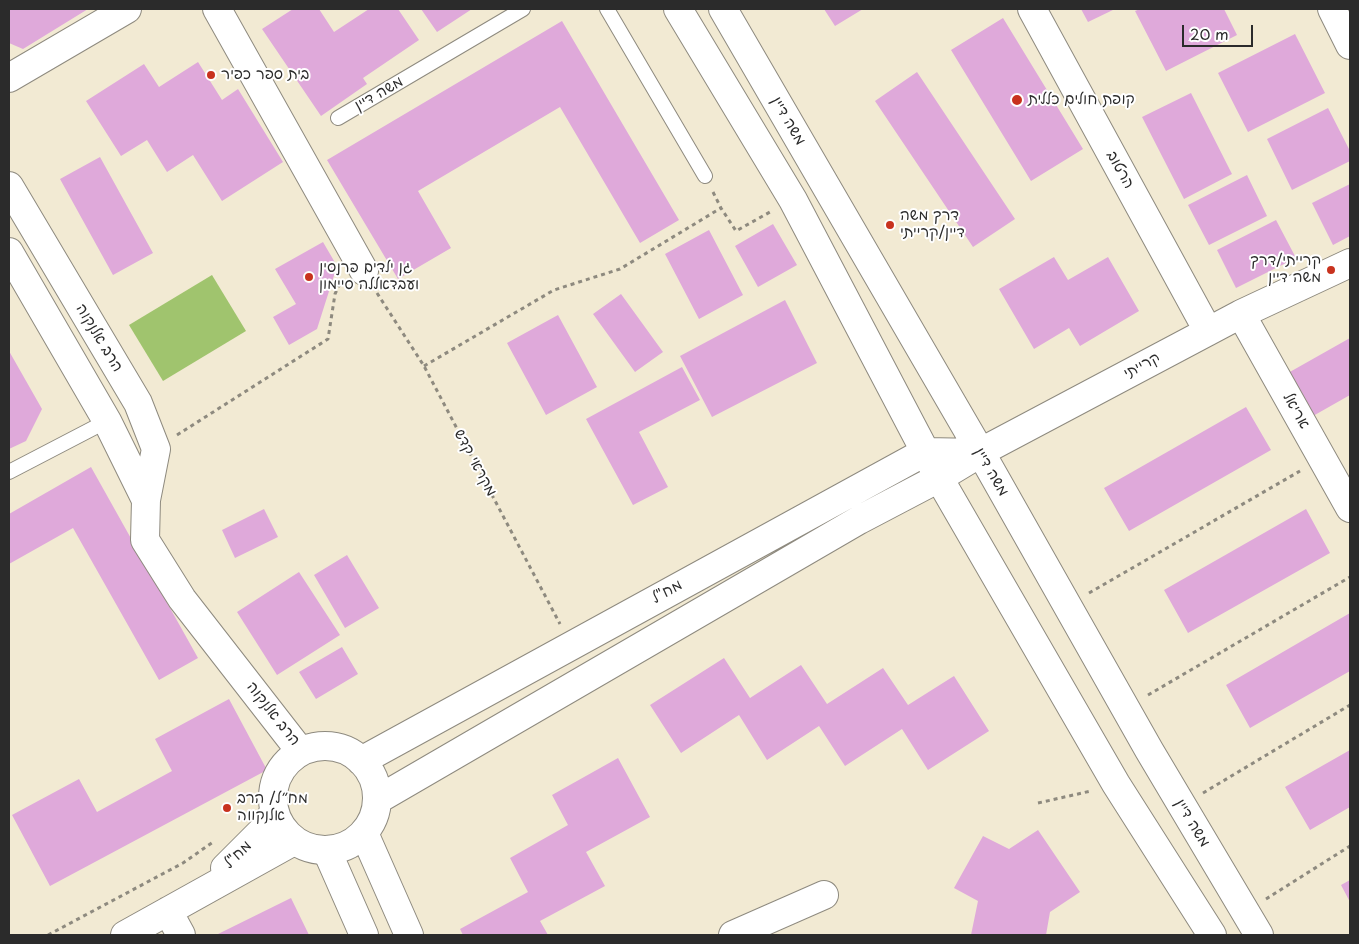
<!DOCTYPE html>
<html>
<head>
<meta charset="utf-8">
<style>
	body { margin:0 }
	#map { position:relative; width:1359px; height:944px; overflow:hidden; background:#f2ead3; font-family:"Playpen Sans",sans-serif }
	canvas { display:block }
	.frame { position:absolute; inset:0; border:10px solid #2b2b2b; pointer-events:none }
	.scale { position:absolute; left:1182px; top:25px; width:71px; height:22px; box-sizing:border-box; border:2px solid #2b2b2b; border-top:0; padding-left:6px; font-size:15px; line-height:18px; white-space:nowrap; color:#2b2b2b; -webkit-text-stroke:4px #fff; paint-order:stroke }
</style>
</head>
<body>
<div id="map">
<canvas width="1359" height="944"></canvas>
<div class="frame"></div>
<div class="scale">20 m</div>
</div>
<script>
const ctx = document.querySelector('canvas').getContext('2d');
ctx.lineJoin = 'round';
function fill(path, color) { ctx.fillStyle = color; ctx.fill(path, 'evenodd'); }
const toPath = rows => new Path2D(rows.map(r => 'M' + r).join(''));
function trace(path, color, width, dash) { ctx.strokeStyle = color; ctx.lineWidth = width; ctx.lineCap = dash ? 'butt' : 'round'; ctx.setLineDash(dash || []); ctx.stroke(path); }
function label(font, color, halo, rows, align = 'center') {
  ctx.font = font + ' "Playpen Sans","Playpen Sans Hebrew",sans-serif'; ctx.lineWidth = 4; ctx.setLineDash([]); ctx.textBaseline = 'middle'; ctx.strokeStyle = halo; ctx.fillStyle = color; for (const [text, x, y, turn = 0] of rows) {
    ctx.save(); ctx.translate(x, y); ctx.rotate((+turn || 0) * Math.PI / 180); ctx.textAlign = isNaN(turn) ? turn : align; if (halo) ctx.strokeText(text, 0, 0); ctx.fillText(text, 0, 0); ctx.restore();
  }
}
fill(toPath([
	[212,275,246,331,163,381,129,325]
]), '#a0c46e');
fill(toPath([
	[9,9,88,9,23,49,9,43],
	[293,9,319,9,334,32,369,9,398,9,419,40,363,78,367,84,321,116,262,29],
	[421,9,472,9,437,32],
	[824,9,863,9,835,26],
	[1081,9,1115,9,1088,22],
	[1140,9,1224,9,1237,35,1166,71,1135,11],
	[1003,18,1083,149,1031,181,951,50],
	[562,21,679,220,640,243,560,107,418,191,451,248,398,279,327,160],
	[1295,34,1325,93,1248,132,1218,73],
	[198,62,222,100,238,89,283,162,222,201,193,155,167,172,147,140,121,156,86,101,144,64,159,87],
	[917,72,1015,219,973,247,875,101],
	[1191,93,1232,174,1184,199,1142,117],
	[1328,108,1350,151,1350,161,1292,190,1267,139],
	[100,157,153,253,113,275,60,179],
	[1247,175,1267,216,1209,245,1188,205],
	[1350,184,1350,236,1333,245,1312,203],
	[1276,220,1296,258,1236,288,1217,250],
	[773,224,797,265,758,287,735,246],
	[709,230,743,295,699,319,665,254],
	[323,242,337,266,317,329,289,345,273,317,296,304,275,269],
	[1054,257,1068,280,1108,257,1139,311,1080,346,1069,328,1034,349,999,289],
	[621,294,663,352,635,372,593,314],
	[785,300,817,363,712,417,680,356],
	[558,315,597,387,546,415,507,343],
	[1350,338,1350,395,1313,416,1288,373],
	[9,351,42,409,26,441,9,449],
	[682,367,700,400,639,432,668,487,633,505,586,419],
	[1246,407,1271,450,1129,531,1104,488],
	[91,467,198,658,159,680,73,528,9,564,9,514],
	[264,509,278,537,235,558,222,530],
	[1306,509,1330,553,1188,633,1164,590],
	[347,555,379,608,345,628,314,575],
	[299,572,340,635,277,675,237,612],
	[1350,613,1350,671,1250,728,1226,685],
	[342,647,358,674,316,699,299,672],
	[724,658,750,698,801,665,827,704,883,668,908,705,954,676,989,731,928,770,902,729,845,766,819,726,767,760,739,715,681,753,650,705],
	[229,699,267,770,50,886,12,815,79,779,97,812,172,771,155,739],
	[1350,750,1350,807,1310,830,1285,787],
	[618,758,650,817,586,852,605,886,540,921,548,935,463,935,460,929,528,892,510,858,568,825,552,795],
	[1038,830,1080,892,1050,912,1046,935,971,935,978,901,954,888,983,836,1009,849],
	[1350,880,1350,902,1341,885],
	[291,898,309,935,219,935,218,934]
]), '#dfa9da');
const lane = toPath([
	[607,9,705,176],
	[338,118,523,9],
	[9,472,107,421]
]);
const street = toPath([
	[217,9,364,271],
	[1032,9,1208,331],
	[1332,9,1350,45],
	[9,78,127,9],
	[1241,314,1350,508],
	[939,478,992,446,1241,314,1350,263],
	[364,833,409,935],
	[327,851,364,935],
	[225,868,262,831,274,812],
	[168,911,181,935],
	[125,935,294,841],
	[733,935,824,895]
]);
const secondary = toPath([
	[678,9,793,200,939,478,1116,784,1212,935],
	[723,9,981,453,1149,750,1259,935],
	[9,186,138,403,156,449,146,500,145,540,182,599,301,752],
	[9,252,107,421,146,500],
	'273 798a52 52 0 1 1 104 0a52 52 0 1 1-104 0Z',
	[361,761,925,452,981,453],
	[377,800,859,520,939,478]
]);
trace(lane, '#8e8a7f', 16);
trace(street, '#8e8a7f', 30);
trace(secondary, '#8e8a7f', 30);
trace(toPath([
	[713,192,721,208,736,231,770,212],
	[377,293,424,366,560,624],
	[424,366,554,290,620,269,721,208],
	[177,435,328,339,335,294,341,281],
	[1089,593,1300,471],
	[1148,695,1350,577],
	[321,736,329,736,347,740],
	[263,789,265,778,276,761],
	[1203,793,1350,705],
	[1038,803,1091,791],
	[1266,899,1350,846],
	[48,935,183,863,213,842]
]), '#8e8a7f', 3, [4, 4]);
trace(lane, '#fff', 14);
trace(street, '#fff', 28);
trace(secondary, '#fff', 28);
for (const [x, y, r, color] of [
	[211,75,5,"#c8321e"],
	[1017,100,6,"#c8321e"],
	[890,225,5,"#c8321e"],
	[1331,270,5,"#c8321e"],
	[309,277,5,"#c8321e"],
	[227,808,5,"#c8321e"]
]) { const dot = new Path2D(); dot.arc(x, y, r, 0, 2 * Math.PI); ctx.fillStyle = color; ctx.fill(dot); trace(dot, '#fff', 2); }
label('15px', '#2b2b2b', '#fff', [
	["בית ספר כפיר",221,75],
	["קופת חולים כללית",1028,100],
	["דרך משה",900,216],
	["דיין/קרייתי",900,233],
	["קרייתי/דרך",1321,261,"right"],
	["משה דיין",1321,278,"right"],
	["גן ילדים פרנסין",319,268],
	["ועבדאללה סיימון",319,285],
	["מח״ל/ הרב",237,799],
	["אלנקווה",237,816]
], 'left');
label('15px', '#2b2b2b', '#fff', [
	["משה דיין",379,94,-30],
	["משה דיין",788,121,60],
	["הרטוב",1120,170,61],
	["הרב אלנקוה",99,338,59],
	["קרייתי",1142,366,-28],
	["אריאל",1296,411,61],
	["מקראי קדש",475,463,62],
	["משה דיין",991,472,60],
	["מח\"ל",667,592,-29],
	["הרב אלנקוה",273,714,52],
	["משה דיין",1192,823,59],
	["מח\"ל",238,855,-45]
]);
</script>
</body>
</html>
